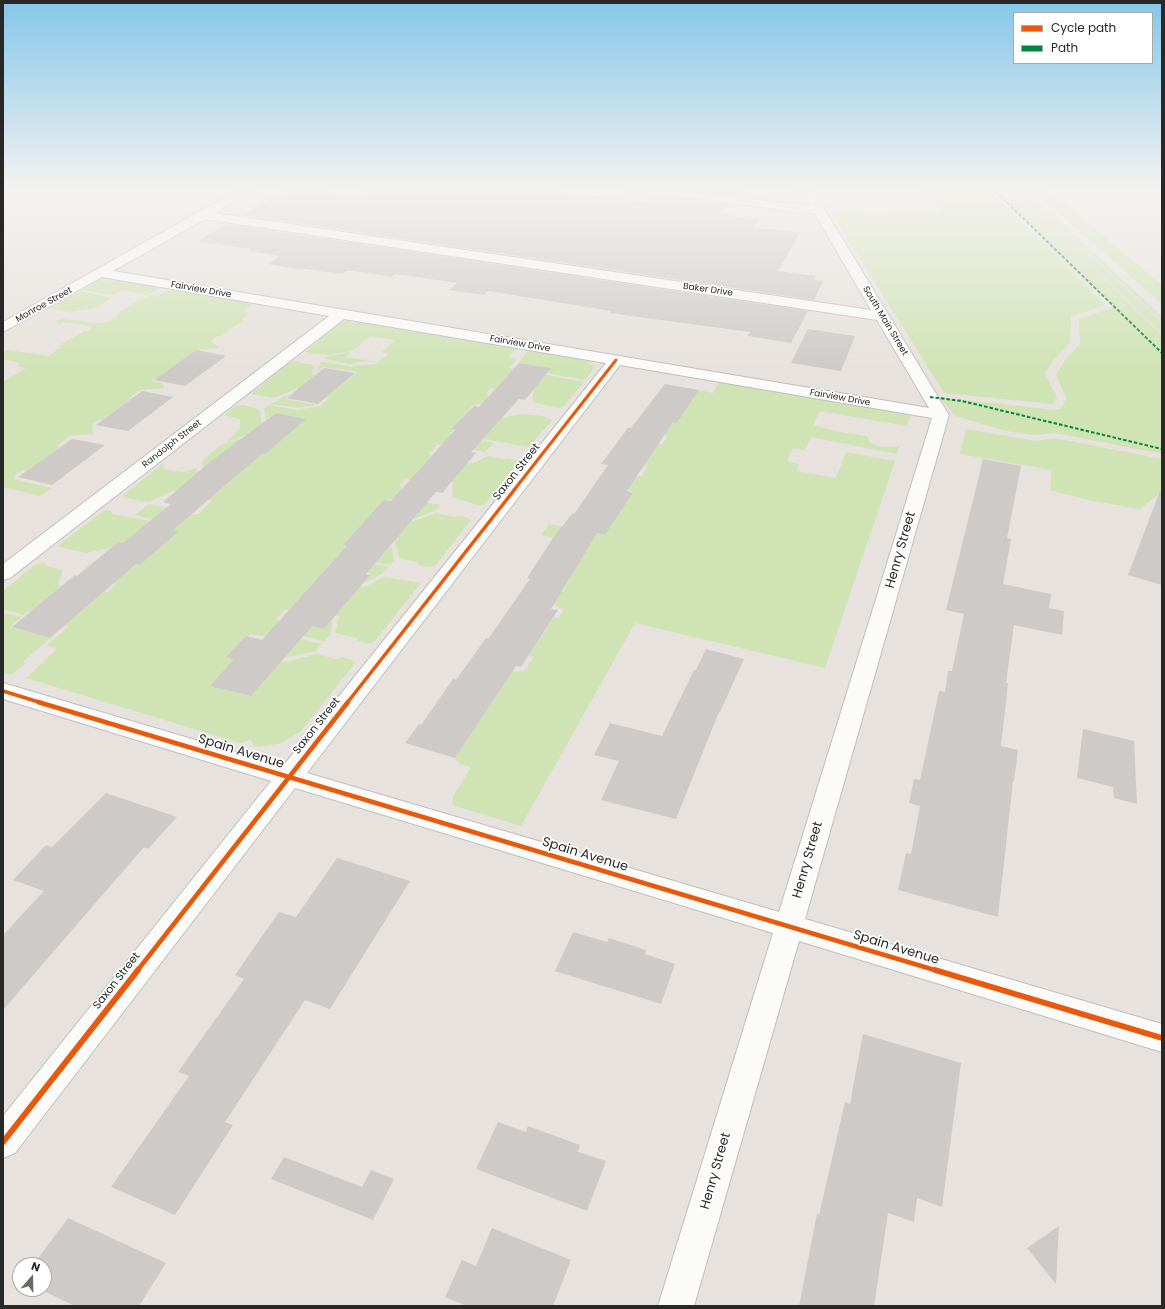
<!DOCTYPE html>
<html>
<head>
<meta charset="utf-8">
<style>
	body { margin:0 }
	#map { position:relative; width:1165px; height:1309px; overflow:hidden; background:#e7e2dd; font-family:Poppins,sans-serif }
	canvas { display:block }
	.frame { position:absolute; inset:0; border:4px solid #282828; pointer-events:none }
	.legend { position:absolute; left:1013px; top:12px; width:140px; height:52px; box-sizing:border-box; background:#fff; border:1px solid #a9a9a9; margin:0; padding:5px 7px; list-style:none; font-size:12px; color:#282828 }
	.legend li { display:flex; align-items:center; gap:8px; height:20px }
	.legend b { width:20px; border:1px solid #a9a9a9 }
	.north { position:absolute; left:12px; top:1257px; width:40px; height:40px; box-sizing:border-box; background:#fff; border:1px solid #a9a9a9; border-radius:50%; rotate:20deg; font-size:11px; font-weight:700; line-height:16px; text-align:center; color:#282828 }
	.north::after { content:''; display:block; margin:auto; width:14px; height:18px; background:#6b6967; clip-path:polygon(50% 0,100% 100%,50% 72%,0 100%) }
</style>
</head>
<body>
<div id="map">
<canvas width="1165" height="1309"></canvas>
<div class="frame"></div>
<ul class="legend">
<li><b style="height:5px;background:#e8590c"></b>Cycle path</li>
<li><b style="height:5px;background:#00873e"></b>Path</li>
</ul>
<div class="north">N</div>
</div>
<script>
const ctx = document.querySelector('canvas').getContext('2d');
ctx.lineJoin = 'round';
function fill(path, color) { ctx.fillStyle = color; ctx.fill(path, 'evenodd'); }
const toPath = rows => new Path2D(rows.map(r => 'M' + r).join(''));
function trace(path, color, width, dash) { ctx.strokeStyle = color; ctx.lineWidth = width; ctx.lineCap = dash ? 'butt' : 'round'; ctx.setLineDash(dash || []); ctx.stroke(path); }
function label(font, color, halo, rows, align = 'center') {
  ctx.font = font + ' Poppins,sans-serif'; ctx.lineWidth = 3.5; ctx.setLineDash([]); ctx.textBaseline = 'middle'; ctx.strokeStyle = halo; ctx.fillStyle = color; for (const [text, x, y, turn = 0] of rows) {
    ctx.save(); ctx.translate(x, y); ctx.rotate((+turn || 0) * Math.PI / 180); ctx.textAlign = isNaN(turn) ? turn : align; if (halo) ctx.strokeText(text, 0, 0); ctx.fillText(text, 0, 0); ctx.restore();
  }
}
fill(toPath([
	[921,187,986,187,1105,305,1071,317,1070,343,1056,357,1045,373,1057,398,1053,404,944,393,831,212,856,211,860,215,943,213],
	[993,187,1022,187,1162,316,1162,454,1056,433,1033,435,1006,431,956,416,939,397,1054,410,1061,408,1067,399,1056,375,1065,360,1080,344,1079,319,1114,307],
	[1029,187,1045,187,1162,285,1162,304],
	[112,278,161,286,162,287,147,295,121,290,114,295,82,290,98,280],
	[173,288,253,303,253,304,243,311,250,313,242,319,244,320,220,337,217,336,211,341,219,348,196,350,157,378,151,380,162,383,164,388,140,390,129,398,131,399,102,420,99,419,92,425,93,434,69,436,57,446,61,447,27,471,23,470,14,475,14,478,17,480,52,488,39,496,3,487,3,382,26,368,17,366,21,363,3,359,3,353,8,350,48,356,62,347,58,346,84,331,88,331,94,327,63,322,59,325,56,321,61,318,93,323,108,322,119,315,116,314,141,299,151,295,158,296],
	[80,291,112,298,95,308,90,309,69,312,49,308],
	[347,320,353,323,365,321,515,347,517,349,508,357,517,359,509,368,513,369,495,389,491,387,486,393,493,402,473,405,452,429,453,430,450,434,494,443,485,452,444,444,436,446,428,455,432,455,410,480,405,479,399,486,410,497,384,500,343,545,345,545,344,548,352,550,289,610,285,609,277,618,288,634,259,636,251,634,227,657,234,659,211,686,251,696,281,661,286,662,317,654,336,659,342,657,352,660,355,663,301,731,279,744,254,747,252,741,249,740,240,743,26,678,57,649,47,645,68,627,65,625,104,591,108,592,116,584,113,582,125,566,133,567,137,564,140,565,178,532,165,528,169,524,135,515,149,504,197,515,212,501,208,500,243,470,210,462,202,469,203,460,221,445,305,419,275,413,266,419,264,409,269,405,297,410,320,406,329,398,326,397,357,373,356,371,323,367,316,372,321,362,349,366,353,368,352,366,376,364,389,354,382,352,395,340,370,336,352,351,329,355,305,352,339,324],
	[528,350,585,359,590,361,589,364,594,365,594,368,585,380,547,373,551,368,519,363],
	[351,352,346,357,370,361,350,364,325,359,328,356],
	[292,361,299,361,300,363,314,365,312,374,318,376,302,390,296,389,274,398,252,394,252,393],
	[546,375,584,382,564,406,560,408,550,406,533,402,533,391,528,390,540,376],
	[719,382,900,413,910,416,907,426,819,411,814,425,835,431,867,436,870,443,882,447,896,447,900,445,897,454,811,437,805,450,793,448,787,461,799,464,797,471,836,478,846,452,895,461,825,668,635,623,521,826,452,805,453,797,471,767,458,763,455,758,499,691,492,674,524,671,534,657,529,655,554,617,559,618,563,610,535,593,550,589,564,592,576,543,541,535,549,524,605,535,633,493,616,479,642,476,648,466,644,465,657,445,663,443,667,437,657,427,665,424,672,425,674,422,677,423,699,390,713,393],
	[290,394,285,399,316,405,298,408,270,404],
	[244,405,260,410,261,421,267,424,251,436,246,435,227,442,240,428,240,419,224,415,236,406],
	[523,414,543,416,552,420,529,447,478,438,495,419],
	[966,429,1035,441,1055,438,1162,459,1162,491,1140,509,1093,501,1050,490,1052,470,960,454],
	[488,456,505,459,508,458,517,460,518,463,485,504,481,506,452,497,453,482,448,481,463,464,473,463],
	[162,464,165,470,184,472,196,468,197,471,200,471,181,491,175,490,148,502,126,498,123,496],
	[413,500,440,505,437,510,413,519],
	[107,510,111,511,112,514,150,521,123,543,118,542,110,548,86,553,58,546,102,512],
	[437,513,454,517,461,516,468,518,471,520,435,566,427,567,419,565,417,562,399,558,395,541,390,539,408,520,413,521],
	[391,545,394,560,390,565,361,559,356,548,383,554],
	[358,561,388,567,382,574,362,584,371,573,336,565],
	[42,563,46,564,47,566,63,570,58,585,61,586,35,613,28,611,24,615,3,609,3,591,35,565],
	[384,577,421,583,374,642,369,643,357,641,357,638,335,633,339,616,336,615,360,586,365,587],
	[3,613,21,617,10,627,50,638,23,662,25,664,11,675,3,673],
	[282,619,324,629,333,619,330,635,324,641,294,634],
	[292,637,321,644,315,651,284,658]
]), '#d0e3b5');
fill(toPath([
	[362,187,529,187,648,203,648,194,728,204,720,214,759,219,753,227,800,233,778,271,816,276,814,280,823,281,814,300,242,215,289,189,296,190,300,188,362,196],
	[670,187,743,187,736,195],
	[227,224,808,311,791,343,748,336,750,332,610,313,611,311,488,291,484,295,449,290,457,283,395,274,391,277,353,271,347,271,342,274,304,269,302,270,267,264,280,256,248,251,251,249,198,241],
	[808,329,855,336,841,371,791,363],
	[196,350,226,356,185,386,154,380],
	[519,363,551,368,525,400,519,399,471,452,476,453,442,493,436,492,366,574,370,575,324,629,312,626,251,696,210,686,234,659,226,657,246,636,262,640,347,546,343,545,384,500,391,501,455,430,451,429,474,406,479,407],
	[324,368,355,373,318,404,287,398],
	[665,384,699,390,677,423,673,422,627,491,633,493,605,535,597,533,551,609,558,610,521,667,516,666,455,758,405,743,419,724,421,725,453,679,456,680,486,638,488,639,530,579,527,578,553,538,572,514,574,514,608,465,601,464,628,428,631,428],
	[142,391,173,397,128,431,96,425],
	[276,413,306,419,265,454,263,453,173,530,178,532,140,565,136,564,50,638,12,627,75,575,77,576,118,542,123,543,171,504,163,502,210,462],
	[72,439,105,445,52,485,18,477],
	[983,459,1021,466,1007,538,1011,539,1003,584,1051,594,1049,608,1064,611,1062,635,1014,625,1006,683,1008,683,1001,746,1018,750,1014,781,1013,781,998,917,898,890,906,853,911,854,920,806,909,803,914,779,920,780,939,691,945,692,948,671,952,671,964,614,946,610],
	[1160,491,1162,491,1162,585,1128,575],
	[706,649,744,659,720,712,719,712,676,819,601,800,619,761,594,755,610,723,662,736,694,670,696,670],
	[1083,729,1134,741,1137,804,1114,798,1113,787,1077,778],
	[106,793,177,817,148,849,144,847,3,1010,3,935,44,891,13,880,46,845,52,847],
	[337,858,410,881,330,1009,305,1000,225,1122,233,1125,175,1215,111,1187,189,1076,178,1072,244,979,235,975,279,912,296,917],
	[573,932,607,942,609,938,646,950,645,954,675,964,661,1004,555,971],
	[863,1034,961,1063,942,1207,917,1198,914,1222,888,1213,874,1306,799,1306,817,1214,819,1215,845,1102,850,1104],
	[498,1122,526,1132,528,1126,580,1145,578,1152,606,1161,587,1211,476,1169],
	[284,1157,362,1187,371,1170,394,1179,373,1220,271,1179],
	[68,1218,166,1263,139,1306,75,1306,39,1289,44,1289,44,1265,33,1265],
	[1059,1226,1056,1284,1027,1248],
	[492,1228,571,1260,553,1306,467,1306,445,1297,462,1260,476,1266]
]), '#cdcac7');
const street = toPath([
	[243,187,258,187,215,213,871,310,815,214,627,190,621,187,656,187,811,206,799,187,811,187,949,415,805,919,1162,1024,1162,1052,799,941,694,1306,658,1306,773,933,295,788,15,1153,3,1158,3,1116,271,781,3,699,3,683,283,766,606,363,344,319,10,578,3,580,3,564,329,316,102,277,3,332,3,322,243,187],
	[205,219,877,320,929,408,113,271,205,219],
	[620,365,932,418,779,912,307,773,620,365]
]);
trace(street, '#c0bfbf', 2);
fill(street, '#fbfbfa');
trace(toPath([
	[1009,187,1162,334],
	[1019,187,1162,322]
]), '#dcddde', 2);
trace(toPath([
	[991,187,1162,353],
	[930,397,962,401,1162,449]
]), '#00873e', 2, [3.5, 2]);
trace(toPath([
	[514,490,616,360]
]), '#e8590c', 3);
trace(toPath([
	[3,691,42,703],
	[347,703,515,489]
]), '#e8590c', 3.5);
trace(toPath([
	[38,702,938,971],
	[137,971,348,702]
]), '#e8590c', 4.5);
trace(toPath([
	[935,970,1162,1038],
	[3,1142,138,970]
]), '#e8590c', 6);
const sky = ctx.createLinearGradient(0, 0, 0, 370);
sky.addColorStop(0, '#84c7ea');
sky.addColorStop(0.51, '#f4f2f0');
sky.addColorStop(1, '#f4f2f000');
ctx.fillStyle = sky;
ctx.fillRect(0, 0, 1165, 370);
label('9px', '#282828', '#fff', [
	["Fairview Drive",201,290,10],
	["Baker Drive",708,290,8],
	["Monroe Street",44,305,-29],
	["South Main Street",885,321,59],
	["Fairview Drive",520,344,10],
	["Fairview Drive",840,398,10],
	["Randolph Street",172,444,-38]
]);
label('11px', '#282828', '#fff', [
	["Saxon Street",517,472,-52],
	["Saxon Street",317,726,-52],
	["Saxon Street",117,981,-52]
]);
label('13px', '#282828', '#fff', [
	["Henry Street",901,550,-74],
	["Spain Avenue",241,752,17],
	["Spain Avenue",585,855,17],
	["Henry Street",808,860,-74],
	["Spain Avenue",896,948,17],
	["Henry Street",716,1171,-74]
]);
</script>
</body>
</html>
